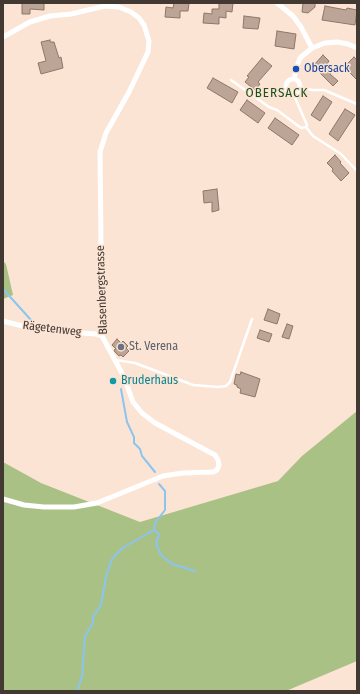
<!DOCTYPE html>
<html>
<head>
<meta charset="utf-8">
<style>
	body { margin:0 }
	#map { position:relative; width:360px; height:694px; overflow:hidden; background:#fce4d4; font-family:"Fira Sans Condensed",sans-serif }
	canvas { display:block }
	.frame { position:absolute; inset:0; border:4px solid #423932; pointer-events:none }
</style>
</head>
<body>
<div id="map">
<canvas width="360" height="694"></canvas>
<div class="frame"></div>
</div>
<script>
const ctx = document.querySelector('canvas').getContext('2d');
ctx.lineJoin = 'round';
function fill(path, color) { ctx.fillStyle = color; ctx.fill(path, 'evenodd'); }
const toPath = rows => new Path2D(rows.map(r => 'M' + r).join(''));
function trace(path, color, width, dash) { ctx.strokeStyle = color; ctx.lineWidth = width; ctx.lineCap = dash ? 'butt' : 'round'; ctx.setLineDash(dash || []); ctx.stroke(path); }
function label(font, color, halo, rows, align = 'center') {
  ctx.font = font + ' "Fira Sans Condensed",sans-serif'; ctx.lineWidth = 3; ctx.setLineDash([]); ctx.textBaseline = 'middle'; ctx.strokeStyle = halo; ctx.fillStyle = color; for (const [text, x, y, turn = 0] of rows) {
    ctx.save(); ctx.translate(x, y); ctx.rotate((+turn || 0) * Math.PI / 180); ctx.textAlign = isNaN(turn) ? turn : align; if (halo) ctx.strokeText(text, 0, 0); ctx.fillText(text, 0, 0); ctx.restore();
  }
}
fill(toPath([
	[3,261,6,264,13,295,3,299],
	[357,411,357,661,286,691,3,691,3,462,41,483,140,522,278,481,302,456]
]), '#aac186');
trace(toPath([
	[3,289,31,320],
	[121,389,127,422,134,437,134,443,140,449,142,456,155,472],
	[154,530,159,534,156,544,161,555,172,564,195,571],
	[77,691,82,677,85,636,93,623,93,617,101,605,106,577,112,559,124,547,154,530,155,523,165,510,165,491,159,484]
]), '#8bc5ef', 2);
const building = toPath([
	[22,3,44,3,44,10,30,9,30,14,22,14,22,3],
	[174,3,189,3,188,11,180,11,180,18,165,17,166,7,173,8,174,3],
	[219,3,233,3,232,12,226,11,226,18,219,17,219,24,203,23,204,13,212,14,212,9,219,9,219,3],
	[303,3,315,3,315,7,308,13,302,12,303,3],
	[325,6,346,10,347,8,357,10,355,25,322,20,325,6],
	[244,16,260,18,258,29,243,28,244,16],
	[277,31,296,34,294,49,275,46,277,31],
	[50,40,50,42,54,42,59,58,61,57,63,68,41,74,38,63,46,61,41,42,50,40],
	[323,55,329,61,327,64,333,70,330,74,338,81,333,86,316,69,317,68,314,65,323,55],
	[354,57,357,60,357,80,344,67,354,57],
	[262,58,272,66,258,82,260,84,255,90,245,82,249,77,247,76,262,58],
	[213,78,238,92,232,103,207,88,213,78],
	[323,96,332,102,320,121,311,115,323,96],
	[247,100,265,113,258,123,240,110,247,100],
	[345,109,355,115,338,141,329,134,345,109],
	[275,118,299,135,292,145,268,128,275,118],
	[335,155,341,162,340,163,349,173,341,181,332,171,333,169,327,163,335,155],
	[217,189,219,210,212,212,212,202,204,203,203,191,217,189],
	[268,309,280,314,277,324,264,320,268,309],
	[287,324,293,326,289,339,282,337,287,324],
	[260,330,272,334,269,342,257,338,260,330],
	[117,339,121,343,123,341,128,346,126,348,129,351,123,357,121,355,119,356,115,352,114,350,116,349,112,345,117,339],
	[241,372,260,379,255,397,240,393,241,389,237,387,237,385,234,384,236,374,240,375,241,372]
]);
fill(building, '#bca596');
trace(building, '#8c7769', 1);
trace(toPath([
	[231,80,269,107,277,110,301,128,306,127],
	[300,87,312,90,324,90,357,104],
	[293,93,307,125,306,127,313,136,341,154,356,170],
	[116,360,135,363,193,385,218,387,226,386,230,382,252,319]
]), '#fff', 2.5);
trace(toPath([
	[277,3,293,16,301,27,312,48],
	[3,37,30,22,50,16,71,14,105,6,119,7,131,12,139,18,144,25,149,41,148,52,129,92,106,133,100,152,102,336,124,377,133,402,142,413,155,423,215,455,218,460,219,465,217,470,213,472,183,473,163,476,97,503,74,507,44,507,24,505,3,499],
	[294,79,296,69,300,58,312,48,325,43,337,42,348,44,357,48],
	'286 86a7 7 0 1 1 14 0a7 7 0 1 1-14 0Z',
	[3,321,34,329,65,332,96,334,102,336]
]), '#fff', 5);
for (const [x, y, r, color] of [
	[296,69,4,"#1a4fb4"],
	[121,347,4,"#6b7280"],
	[113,381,4,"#0f9aa8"]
]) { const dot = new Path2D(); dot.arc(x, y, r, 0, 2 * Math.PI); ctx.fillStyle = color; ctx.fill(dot); trace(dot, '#fce4d4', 1.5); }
label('12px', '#164399', '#fce4d4', [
	["Obersack",304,69]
], 'left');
label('12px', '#423932', '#fce4d4', [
	["Blasenbergstrasse",102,290,-92],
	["Rägetenweg",52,329,7]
]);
label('12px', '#5b616d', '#fce4d4', [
	["St. Verena",129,347]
], 'left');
label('12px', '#0d838f', '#fce4d4', [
	["Bruderhaus",121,381]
], 'left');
ctx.letterSpacing = '1px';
label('13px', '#19511e', '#fce4d4', [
	["OBERSACK",277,93]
]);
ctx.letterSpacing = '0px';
</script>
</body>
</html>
